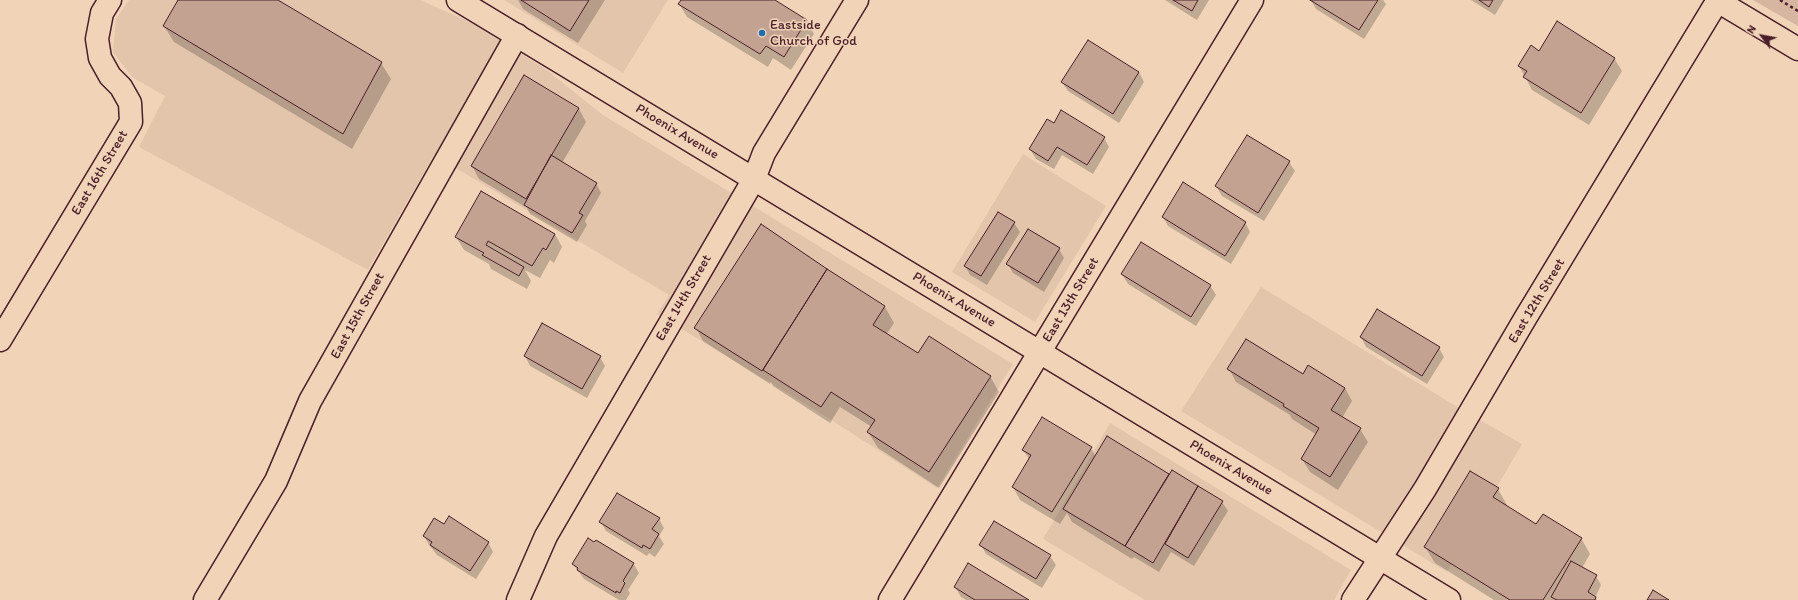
<!DOCTYPE html>
<html>
<head>
<meta charset="utf-8">
<style>
	body { margin:0 }
	#map { position:relative; width:1798px; height:600px; overflow:hidden; background:#f1d4b8; font-family:Itim,sans-serif }
	canvas { display:block }
	.north { position:absolute; left:1742px; top:16px; width:40px; height:40px; -webkit-text-stroke:3px #f1d4b8; paint-order:stroke; rotate:302deg; font-size:11px; font-weight:700; line-height:16px; text-align:center; color:#4a1f2b }
	.north::after { content:''; display:block; margin:auto; width:14px; height:18px; background:#4a1f2b; clip-path:polygon(50% 0,100% 100%,50% 72%,0 100%) }
</style>
</head>
<body>
<div id="map">
<canvas width="1798" height="600"></canvas>
<div class="north">N</div>
</div>
<script>
const ctx = document.querySelector('canvas').getContext('2d');
ctx.lineJoin = 'round';
function fill(path, color) { ctx.fillStyle = color; ctx.fill(path, 'evenodd'); }
const toPath = rows => new Path2D(rows.map(r => 'M' + r).join(''));
function trace(path, color, width, dash) { ctx.strokeStyle = color; ctx.lineWidth = width; ctx.lineCap = dash ? 'butt' : 'round'; ctx.setLineDash(dash || []); ctx.stroke(path); }
function label(font, color, halo, rows, align = 'center') {
  ctx.font = font + ' Itim,sans-serif'; ctx.lineWidth = 3; ctx.setLineDash([]); ctx.textBaseline = 'middle'; ctx.strokeStyle = halo; ctx.fillStyle = color; for (const [text, x, y, turn = 0] of rows) {
    ctx.save(); ctx.translate(x, y); ctx.rotate((+turn || 0) * Math.PI / 180); ctx.textAlign = isNaN(turn) ? turn : align; if (halo) ctx.strokeText(text, 0, 0); ctx.fillText(text, 0, 0); ctx.restore();
  }
}
fill(toPath([
	[129,0,420,0,472,23,544,68,603,115,1013,364,937,488,825,416,657,314,669,295,434,155,368,270,139,147,165,96,132,77,113,52,116,19],
	[504,0,668,0,623,73],
	[1023,154,1106,206,1035,322,952,272],
	[1261,287,1454,405,1522,444,1447,572,1181,411],
	[1110,423,1351,570,1334,600,1145,600,1043,539]
]), '#e3c5ac');
fill(toPath([
	[1753,0,1798,0,1798,26]
]), '#d6b6a0');
fill(toPath([
	[179,0,276,0,381,63,391,79,352,149,174,42,164,26],
	[518,0,605,0,578,43,523,9],
	[682,0,773,0,806,20,814,34,791,70,773,58,768,67,687,17,679,4],
	[1165,0,1209,0,1197,20],
	[1311,0,1383,0,1386,4,1364,39,1316,9],
	[1471,0,1504,0,1495,15],
	[1540,52,1614,58,1622,71,1589,125,1532,90,1519,66],
	[1139,72,1144,82,1119,123,1068,91,1062,82],
	[525,77,579,109,586,122,562,163,596,183,601,193,585,221,587,225,577,242,530,214,527,208,479,179,472,166],
	[1054,124,1104,138,1109,147,1093,174,1062,155,1054,169,1036,159,1030,149],
	[1248,137,1289,162,1295,171,1264,221,1222,196,1216,186],
	[1163,217,1245,222,1250,232,1231,264,1168,226],
	[1014,223,1020,232,987,285,970,275,965,266],
	[761,225,885,307,894,323,886,335,918,354,990,376,999,392,939,488,878,448,868,432,872,427,840,407,830,423,773,386,771,382,770,384,703,341,696,328],
	[555,234,562,247,554,263,550,260,540,278,525,270,531,281,527,289,491,269,489,264,464,250,456,237],
	[1059,249,1064,258,1044,292,1013,273,1008,264],
	[1122,274,1210,285,1216,295,1196,326,1128,284],
	[1361,337,1439,348,1444,357,1427,384,1366,347],
	[525,356,600,357,605,366,587,398,530,366],
	[1229,369,1303,375,1345,388,1352,401,1342,418,1360,429,1368,442,1338,490,1310,472,1302,459,1317,435,1292,419,1290,415,1236,382],
	[1108,438,1169,476,1172,471,1222,502,1228,511,1194,566,1171,552,1159,572,1134,557,1132,559,1072,522,1067,513,1060,524,1020,500,1013,487,1029,459,1023,450,1091,448,1096,457],
	[1498,489,1507,505,1506,507,1537,525,1581,538,1590,554,1582,568,1596,576,1601,585,1595,598,1597,600,1494,600,1435,563,1425,547],
	[659,519,664,528,659,536,664,544,655,557,649,553,647,556,606,531,601,522],
	[444,526,488,542,493,552,476,579,437,555,429,545,424,536],
	[981,545,1050,556,1056,565,1042,588,986,554],
	[633,563,639,573,628,590,630,593,626,600,619,600,584,579,573,564],
	[955,587,1027,600,966,600,961,597]
]), '#0003');
const building = toPath([
	[178,0,278,0,382,62,343,134,163,26,178,0],
	[521,0,589,0,570,31,521,0],
	[681,0,775,0,807,20,784,57,766,46,760,54,678,4,681,0],
	[1173,0,1198,0,1192,11,1173,0],
	[1310,0,1378,0,1359,30,1310,0],
	[1479,0,1493,0,1489,7,1479,0],
	[1557,21,1615,58,1581,113,1523,77,1527,71,1518,66,1531,45,1539,51,1557,21],
	[1088,40,1139,72,1113,114,1061,82,1088,40],
	[524,75,579,108,526,199,471,166,524,75],
	[1061,110,1105,137,1087,165,1057,147,1048,161,1029,149,1047,119,1054,123,1061,110],
	[1247,135,1290,161,1258,213,1215,186,1247,135],
	[551,155,597,183,579,213,583,215,572,233,524,205,551,155],
	[1183,182,1246,222,1225,256,1162,217,1183,182],
	[481,191,555,234,546,250,543,248,532,266,488,241,486,245,524,267,519,276,482,255,484,253,455,237,481,191],
	[998,212,1015,222,981,276,964,266,998,212],
	[761,224,827,269,762,371,694,328,761,224],
	[1028,229,1060,248,1038,283,1006,264,1028,229],
	[1141,242,1211,285,1191,317,1121,274,1141,242],
	[827,269,885,306,873,325,918,353,929,336,991,376,929,472,867,432,875,420,831,392,821,407,763,370,827,269],
	[1377,309,1440,347,1422,376,1360,337,1377,309],
	[542,323,601,356,582,389,524,356,542,323],
	[1246,339,1303,374,1308,365,1345,388,1331,410,1361,428,1330,477,1301,459,1319,428,1283,406,1284,404,1227,369,1246,339],
	[1042,417,1092,447,1052,512,1012,487,1031,455,1022,450,1042,417],
	[1107,436,1169,474,1125,546,1063,509,1107,436],
	[1172,470,1198,486,1153,563,1125,546,1172,470],
	[1470,471,1499,488,1493,497,1536,524,1543,514,1582,538,1543,600,1510,600,1424,547,1470,471],
	[1198,486,1223,501,1188,558,1165,544,1198,486],
	[617,493,660,518,652,529,659,534,650,549,643,545,642,548,599,522,617,493],
	[449,516,489,542,470,571,430,545,432,542,423,536,434,518,444,524,449,516],
	[994,521,1051,555,1036,579,979,545,994,521],
	[588,538,594,542,596,540,634,563,623,581,625,583,620,593,616,591,616,593,577,570,578,568,572,564,588,538],
	[1571,561,1597,575,1588,592,1596,597,1595,600,1557,600,1551,597,1571,561],
	[968,563,1029,600,975,600,954,587,968,563],
	[1653,590,1669,600,1647,600,1653,590]
]);
fill(building, '#c3a291');
trace(building, '#4a1f2b', 1);
const minor = toPath([
	[1716,0,1798,49],
	[0,340,131,122,130,103,121,87,110,76,100,58,97,39,102,13,110,0],
	[205,600,276,481,310,401,517,35],
	[518,600,546,536,754,179,764,153,857,0],
	[890,600,1252,0],
	[1353,600,1425,489,1526,317,1718,0]
]);
const tertiary = toPath([
	[458,0,1449,600]
]);
trace(minor, '#4a1f2b', 25);
trace(tertiary, '#4a1f2b', 25);
trace(toPath([
	[1780,0,1798,11]
]), '#4a1f2b', 2.5, [3, 3]);
trace(minor, '#f1d4b8', 22);
trace(tertiary, '#f1d4b8', 22);
for (const [x, y, r, color] of [
	[762,33,4,"#1f6fb2"]
]) { const dot = new Path2D(); dot.arc(x, y, r, 0, 2 * Math.PI); ctx.fillStyle = color; ctx.fill(dot); trace(dot, '#f1d4b8', 1.5); }
label('14px', '#4a1f2b', '#f1d4b8', [
	["Eastside",770,25],
	["Church of God",770,41]
], 'left');
label('14px', '#4a1f2b', '#f1d4b8', [
	["Phoenix Avenue",677,132,31],
	["East 16th Street",100,173,-59],
	["East 14th Street",684,298,-60],
	["Phoenix Avenue",954,300,31],
	["East 13th Street",1071,300,-59],
	["East 12th Street",1537,301,-59],
	["East 15th Street",358,316,-61],
	["Phoenix Avenue",1231,468,31]
]);
</script>
</body>
</html>
